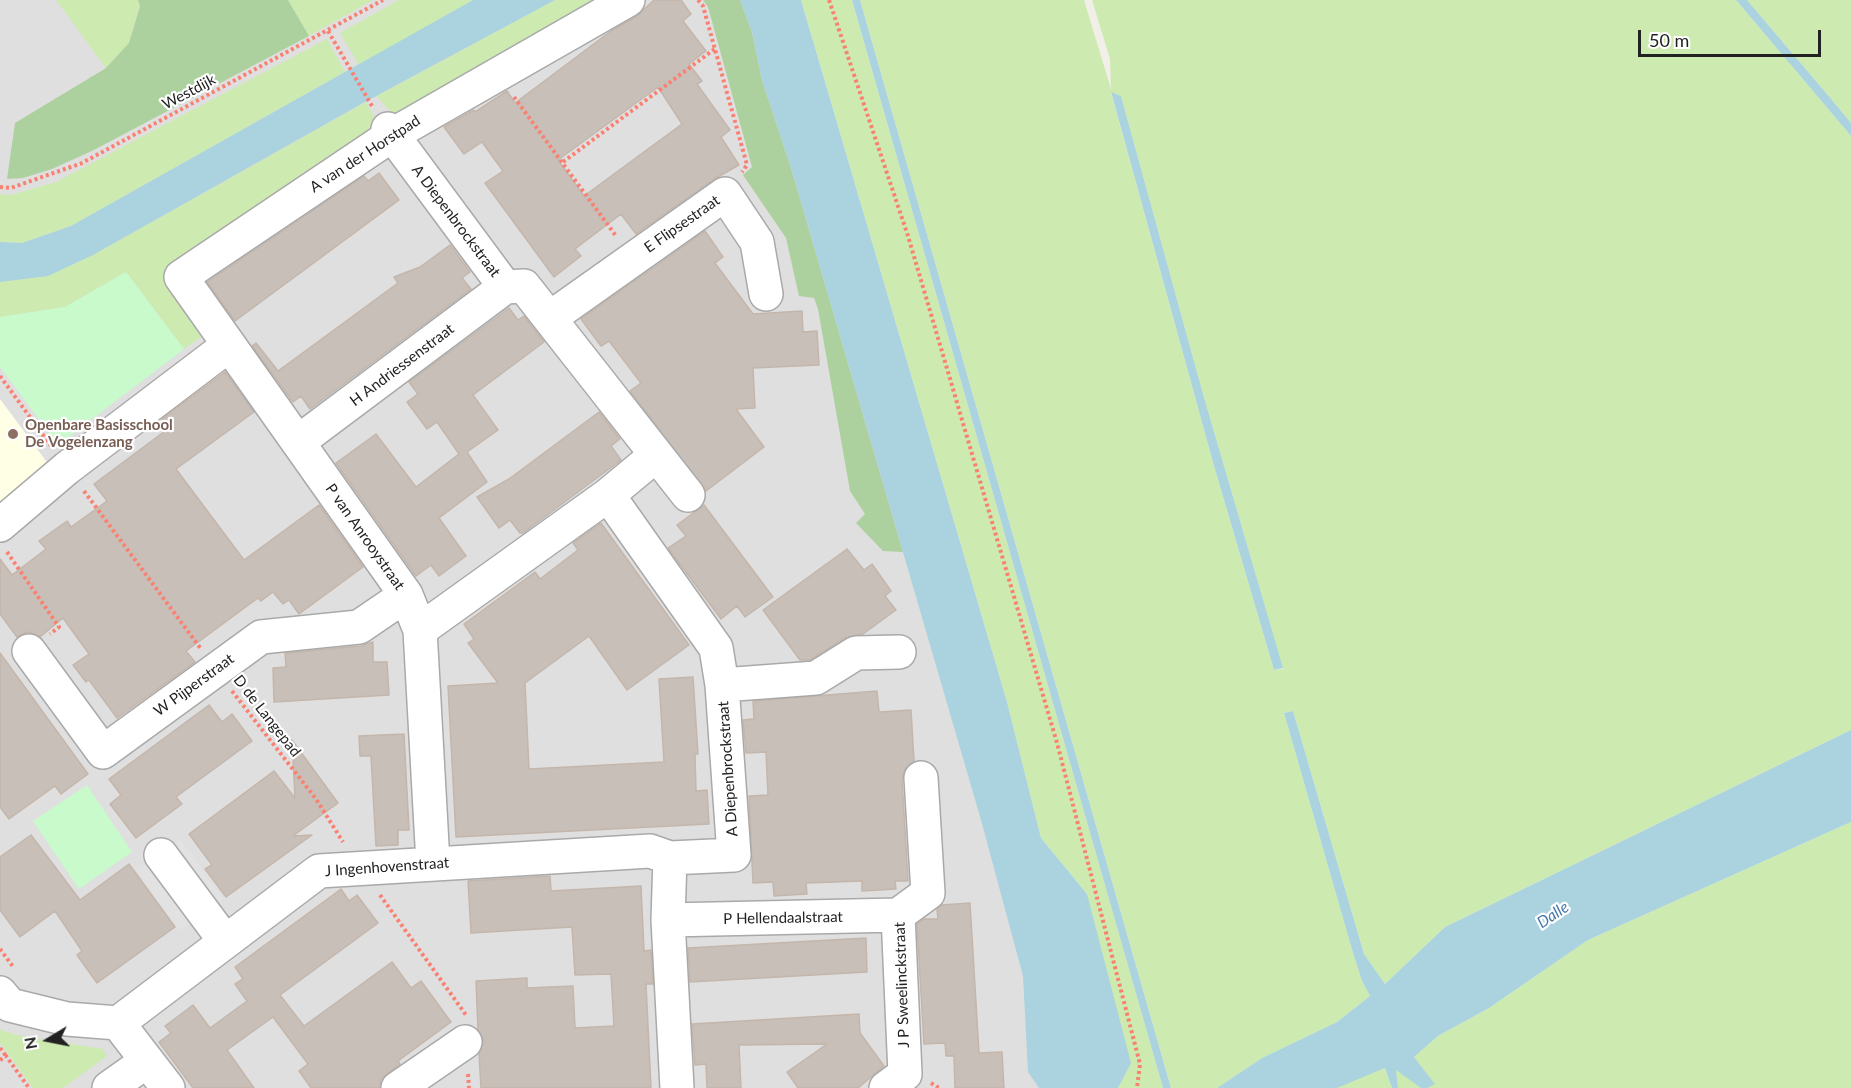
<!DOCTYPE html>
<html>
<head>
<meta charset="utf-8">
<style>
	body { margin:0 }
	#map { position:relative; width:1851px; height:1088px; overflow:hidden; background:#f2efe9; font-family:Lato,sans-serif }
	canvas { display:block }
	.north { position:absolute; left:18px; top:1010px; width:60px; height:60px; -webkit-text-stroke:4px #fff; paint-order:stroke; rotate:260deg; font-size:16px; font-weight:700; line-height:24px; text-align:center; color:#222 }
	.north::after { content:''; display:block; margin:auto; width:21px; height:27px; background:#222; clip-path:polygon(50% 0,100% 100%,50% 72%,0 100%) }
	.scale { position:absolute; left:1638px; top:30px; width:183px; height:27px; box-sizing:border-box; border:3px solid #222; border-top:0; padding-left:8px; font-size:18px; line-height:21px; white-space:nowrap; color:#222; -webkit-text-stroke:4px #fff; paint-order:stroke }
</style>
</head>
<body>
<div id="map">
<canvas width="1851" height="1088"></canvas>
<div class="north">N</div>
<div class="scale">50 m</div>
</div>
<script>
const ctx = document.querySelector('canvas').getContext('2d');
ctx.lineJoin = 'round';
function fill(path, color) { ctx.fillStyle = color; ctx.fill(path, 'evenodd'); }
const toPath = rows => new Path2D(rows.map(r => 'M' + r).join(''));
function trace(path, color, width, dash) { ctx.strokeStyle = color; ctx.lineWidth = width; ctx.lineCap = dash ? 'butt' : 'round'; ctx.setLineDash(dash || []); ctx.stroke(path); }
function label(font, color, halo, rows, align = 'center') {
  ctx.font = font + ' Lato,sans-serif'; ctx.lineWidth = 4.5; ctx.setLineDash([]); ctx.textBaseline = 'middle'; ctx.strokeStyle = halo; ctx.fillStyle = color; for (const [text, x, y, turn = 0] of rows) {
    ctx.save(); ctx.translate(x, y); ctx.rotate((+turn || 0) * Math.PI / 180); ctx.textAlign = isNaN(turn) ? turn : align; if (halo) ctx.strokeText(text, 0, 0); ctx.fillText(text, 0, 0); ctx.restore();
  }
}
fill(toPath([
	[0,0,755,0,1065,1088,0,1088]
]), '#e0dfdf');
fill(toPath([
	[0,399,52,469,0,507]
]), '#ffffe5');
fill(toPath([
	[56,0,138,0,140,5,129,43,106,68],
	[288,0,373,0,309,36],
	[399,0,473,0,359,65,340,33],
	[555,0,618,0,400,123,377,96],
	[801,0,852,0,1163,1088,1118,1088,1121,1081,1087,894,1041,838,1007,702],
	[860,0,1084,0,1111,89,1110,59,1092,0,1736,0,1851,136,1851,730,1445,927,1385,984,1364,954,1293,711,1284,713,1353,953,1362,981,1370,996,1337,1022,1262,1058,1217,1088,1171,1088],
	[1111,93,1121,96,1203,394,1283,669,1274,670,1214,466],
	[1747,0,1851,0,1851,123,1832,100],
	[327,39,345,72,71,226,22,243,0,242,0,194,11,195,56,182],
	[366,102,380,127,187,270,211,330,184,349,126,272,65,307,0,317,0,282,48,276,93,255],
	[1851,822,1851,1088,1427,1088,1434,1083,1414,1057,1438,1036,1489,1008,1588,940],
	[0,1030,21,1036,103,1049,107,1056,63,1088,33,1088,0,1043],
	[1385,1068,1392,1088,1337,1088,1344,1084],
	[1395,1069,1414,1080,1421,1088,1398,1088]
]), '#cdebb0');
fill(toPath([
	[138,0,288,0,309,36,94,150,52,169,23,178,7,179,15,123,106,68,129,43,140,6],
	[703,0,740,0,752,32,762,80,792,171,903,552,883,551,856,523,865,514,850,491,818,309,814,298,799,296,786,238,743,175,752,167,708,7]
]), '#add19e');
fill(toPath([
	[126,272,184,349,58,445,0,367,0,317,65,307],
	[87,785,132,852,79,889,33,821]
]), '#c8facc');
fill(toPath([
	[180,839,224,899,179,931,136,870]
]), '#e2e2e2');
fill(toPath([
	[473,0,555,0,365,102,93,255,48,276,0,282,0,242,22,243,71,226],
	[740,0,801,0,1007,702,1041,838,1087,894,1131,1063,1118,1088,1039,1088,1028,1072,1023,976,981,820,792,171,762,80,752,32],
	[852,0,860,0,1171,1088,1163,1088],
	[1736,0,1747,0,1832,100,1851,123,1851,136],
	[1111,92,1121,96,1203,394,1283,668,1274,670,1214,466],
	[1293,711,1364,954,1385,984,1445,927,1851,730,1851,822,1588,940,1489,1008,1438,1036,1414,1057,1435,1084,1427,1088,1421,1088,1396,1070,1398,1088,1392,1088,1385,1068,1337,1088,1217,1088,1262,1058,1337,1022,1370,996,1362,981,1353,953,1284,713]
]), '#aad3df');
const building = toPath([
	[654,0,681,0,691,14,683,21,706,51,689,64,702,81,697,84,730,130,721,137,739,165,714,179,636,234,621,214,575,249,581,256,554,277,485,183,503,171,482,142,464,154,444,127,474,110,475,112,507,91,515,103,611,31,637,16,654,0],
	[658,87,682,124,584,196,558,160,658,87],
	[379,173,399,200,235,321,207,282,364,176,368,181,379,173],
	[705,231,723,257,715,263,753,314,802,311,803,332,817,331,819,365,753,368,755,408,736,409,764,447,706,491,630,391,641,383,609,341,601,346,581,319,705,231],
	[450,245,470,272,462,278,471,289,310,409,301,396,293,402,252,346,256,343,278,371,398,283,394,277,420,267,450,245],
	[509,308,518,320,524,316,544,342,473,395,498,430,467,452,487,482,439,518,466,556,439,576,431,565,416,576,336,463,376,434,416,487,459,454,437,422,427,429,407,402,418,394,409,382,509,308],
	[225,372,254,412,176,469,244,560,319,505,363,567,299,614,289,600,283,604,273,592,261,601,258,598,186,651,195,662,117,718,89,680,86,682,73,665,89,654,63,618,40,637,28,632,17,637,0,614,0,559,12,575,46,549,39,541,67,521,71,527,107,501,94,484,169,428,162,419,225,372],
	[599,412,620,439,611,446,621,460,523,533,520,533,510,520,499,528,477,497,509,479,599,412],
	[704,505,773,597,745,617,737,606,721,619,668,548,686,536,677,525,704,505],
	[601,523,689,645,627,690,589,636,525,683,529,769,664,762,659,679,693,677,698,754,695,754,696,791,707,790,709,824,456,837,448,686,498,683,468,643,474,639,464,624,535,572,540,579,578,550,573,543,601,523],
	[847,549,864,570,872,564,891,591,885,596,896,610,863,634,847,637,810,660,800,660,763,610,847,549],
	[373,642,373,662,387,662,389,695,274,702,273,668,286,667,285,653,361,646,373,642],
	[0,653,88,774,61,794,55,786,9,819,0,807,0,653],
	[877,691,879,712,911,710,914,761,905,769,902,779,908,881,895,881,896,889,862,891,862,881,806,883,807,894,774,896,773,882,753,883,749,796,768,795,766,752,746,753,743,720,754,719,753,701,877,691],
	[209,705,222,722,232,714,252,741,176,797,182,804,136,838,110,804,121,795,109,779,209,705],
	[404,734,409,830,398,830,398,845,376,846,371,756,360,756,359,736,404,734],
	[292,740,338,803,293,836,312,835,226,897,205,869,212,865,189,834,274,771,295,798,292,740],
	[31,835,80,900,129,864,175,927,97,983,77,955,82,951,55,911,20,937,0,910,0,857,31,835],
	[550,876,551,891,641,886,644,951,651,950,653,984,646,984,651,1088,481,1088,479,1053,484,1041,478,1030,476,981,527,978,527,988,573,986,575,1028,614,1026,611,974,575,975,572,927,471,933,468,881,550,876],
	[341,889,349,901,357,895,378,923,280,995,304,1026,392,962,411,988,421,981,451,1022,398,1061,400,1064,381,1079,380,1088,311,1088,299,1071,308,1064,273,1017,227,1050,254,1088,193,1088,159,1042,171,1033,165,1026,193,1005,210,1028,247,1001,235,984,243,979,235,967,341,889],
	[970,903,979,1053,1002,1052,1004,1088,955,1088,954,1056,946,1056,945,1043,924,1044,917,924,924,919,938,919,937,909,942,905,970,903],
	[866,938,867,972,690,982,688,948,866,938],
	[859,1014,860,1033,884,1066,858,1088,798,1088,787,1072,827,1044,739,1045,741,1088,707,1088,706,1064,695,1065,692,1024,859,1014]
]);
fill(building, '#c7bfb8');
trace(building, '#c4b6ab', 1.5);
const minor = toPath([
	[388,129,505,287,524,286,688,495],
	[550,318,725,194,757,242,766,294],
	[298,442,505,287],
	[608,495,716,648,722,685,734,855,670,858,668,920,677,1088],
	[0,525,67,468,229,345],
	[420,630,608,495,655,456],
	[29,651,103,752,261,637,359,627,406,595],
	[722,685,816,678,856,653,899,652],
	[161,855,225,941],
	[433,863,420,630,406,595,181,277,392,135,628,0],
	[668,920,898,915],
	[0,993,10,1005,67,1019,118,1023,168,1088],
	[118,1023,319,871,650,851,670,858],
	[109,1088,147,1061],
	[398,1088,465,1042],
	[886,1088,905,1074,898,915,928,893,921,778]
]);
trace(minor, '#a9a9a9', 36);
trace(toPath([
	[698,0,703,6,747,165,742,172],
	[829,0,908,236,1057,743,1140,1064,1137,1088],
	[328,31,372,106],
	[514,97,616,236],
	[563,162,716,48],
	[0,187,11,188,82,163,383,0],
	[0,376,51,446],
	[84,491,201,649],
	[7,552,59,627,50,634],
	[232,691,316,799,343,842],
	[380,895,466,1015],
	[0,949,14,968],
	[0,1048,6,1056],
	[0,1060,6,1056,29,1088],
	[468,1074,469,1088],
	[931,1083,939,1088]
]), '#fa8072', 4, [3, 3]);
trace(minor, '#fff', 33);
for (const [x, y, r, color] of [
	[13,434,6,"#8d6e63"]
]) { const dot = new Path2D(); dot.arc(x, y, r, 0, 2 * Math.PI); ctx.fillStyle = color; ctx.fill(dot); trace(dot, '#fff', 2); }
label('15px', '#222', '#fff', [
	["Westdijk",189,92,-28],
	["A van der Horstpad",365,154,-33],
	["A Diepenbrockstraat",456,221,53],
	["E Flipsestraat",682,224,-35],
	["H Andriessenstraat",402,365,-37],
	["P van Anrooystraat",365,537,55],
	["W Pijperstraat",194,685,-36],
	["D de Langepad",267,716,52],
	["A Diepenbrockstraat",728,769,-94],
	["J Ingenhovenstraat",387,867,-4],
	["P Hellendaalstraat",783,918,-1],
	["J P Sweelinckstraat",902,985,-92]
]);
label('bold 15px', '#785e54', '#fff', [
	["Openbare Basisschool",25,425],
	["De Vogelenzang",25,442]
], 'left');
label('italic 16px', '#4a7aab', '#fff', [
	["Dalle",1553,915,-34]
]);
</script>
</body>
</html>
